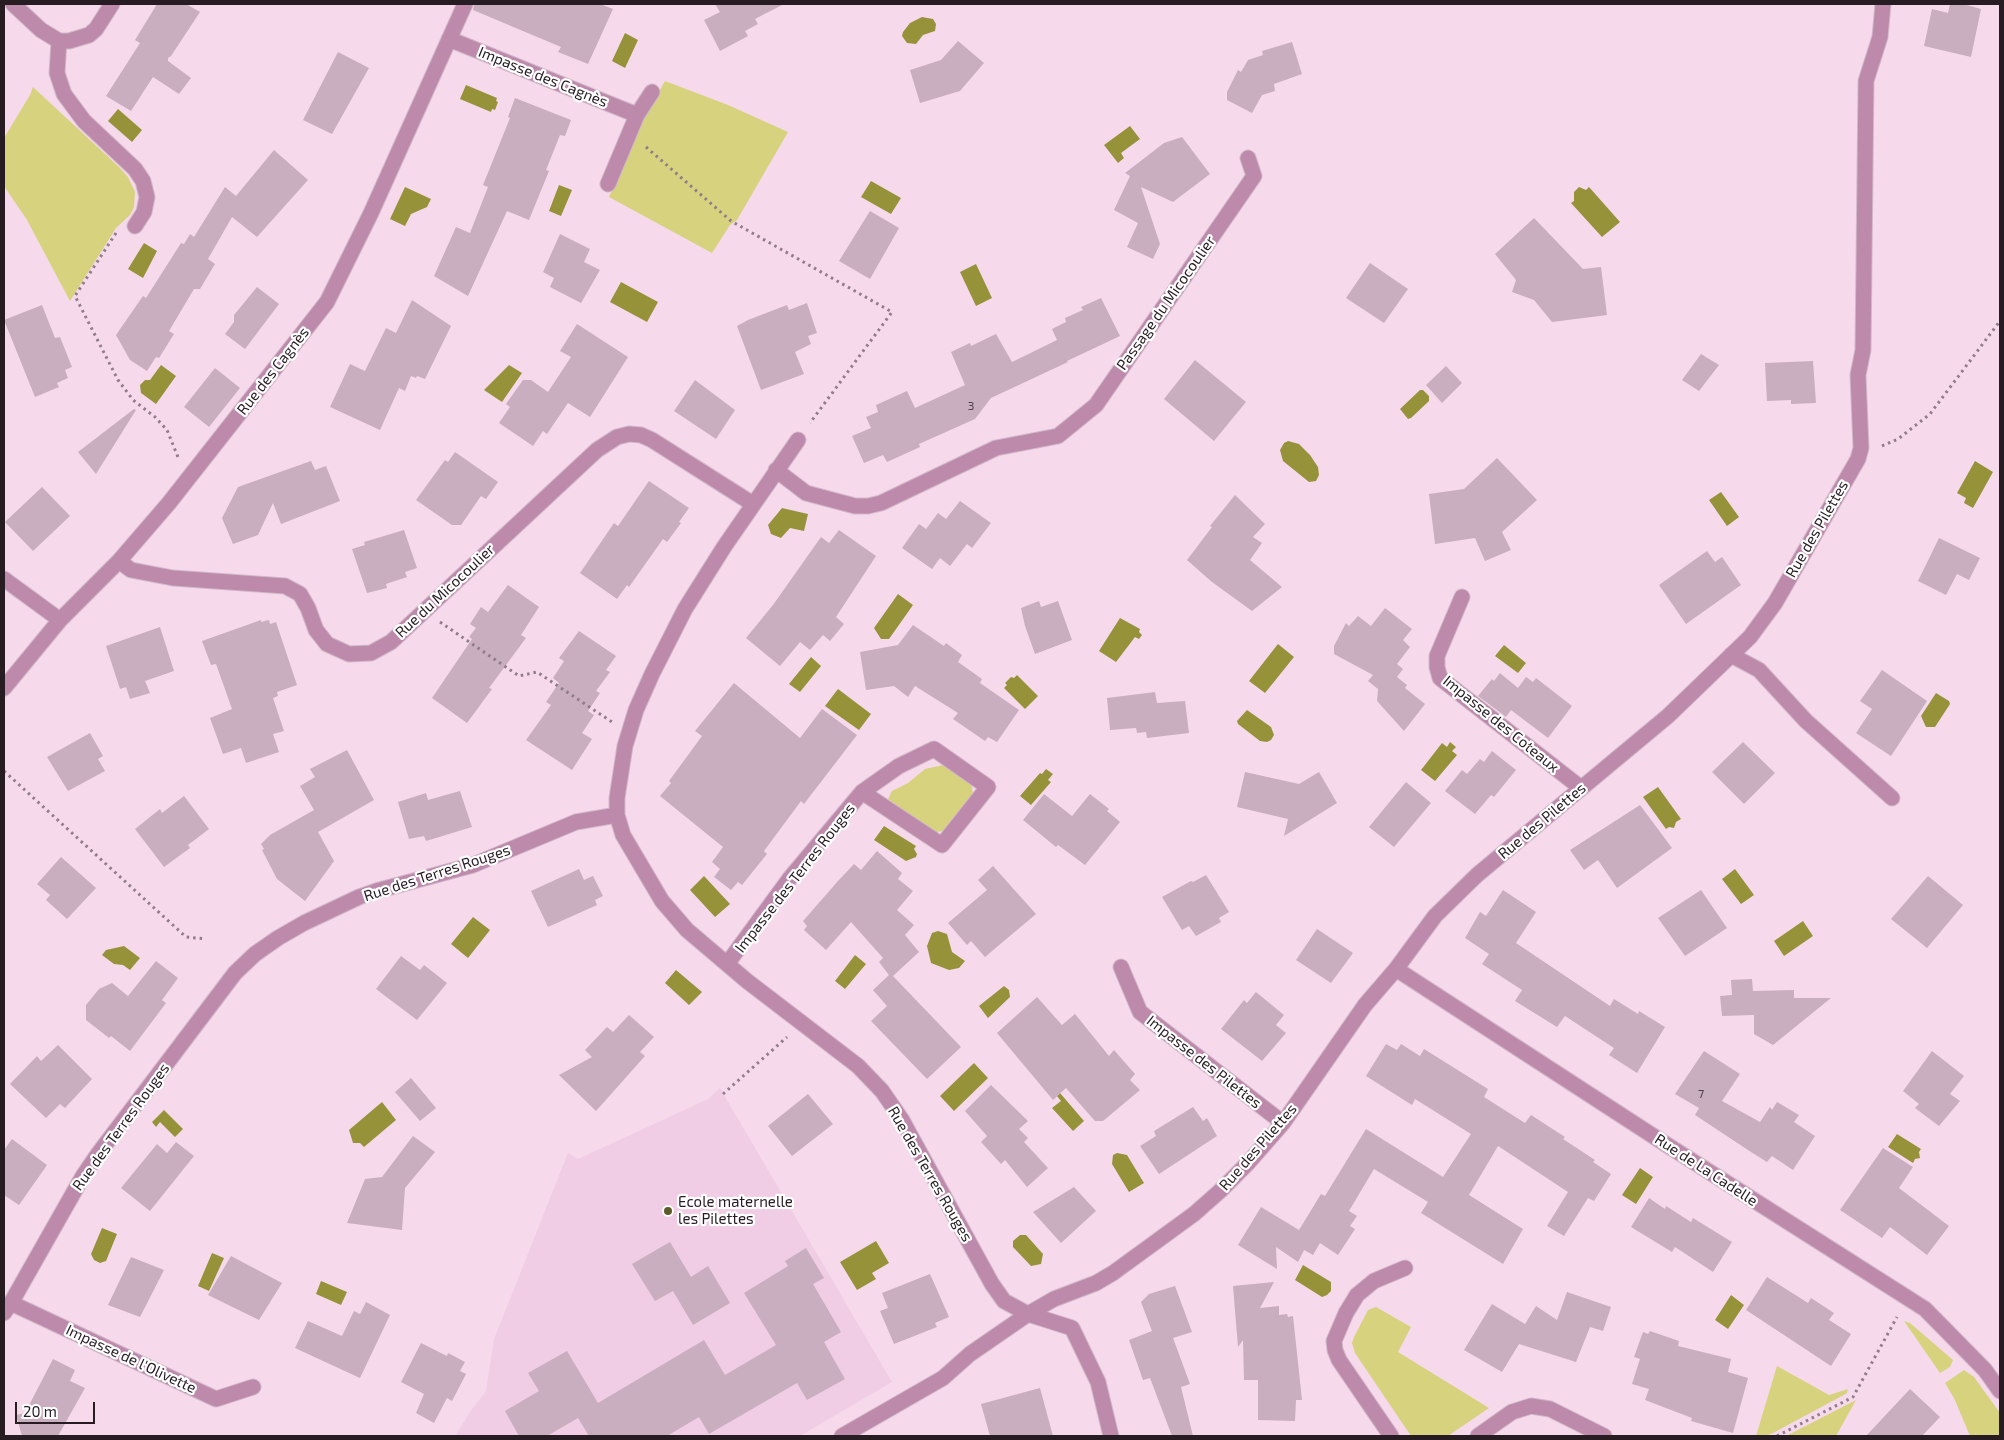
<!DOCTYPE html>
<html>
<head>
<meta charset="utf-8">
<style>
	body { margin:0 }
	#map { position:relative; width:2004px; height:1440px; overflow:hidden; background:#f6daec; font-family:"Exo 2",sans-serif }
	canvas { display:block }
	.frame { position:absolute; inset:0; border:5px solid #261c22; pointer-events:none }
	.scale { position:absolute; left:15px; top:1402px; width:80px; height:22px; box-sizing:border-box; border:2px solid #261c22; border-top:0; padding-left:6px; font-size:15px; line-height:18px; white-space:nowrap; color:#261c22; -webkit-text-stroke:4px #fff; paint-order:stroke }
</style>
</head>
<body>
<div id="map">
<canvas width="2004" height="1440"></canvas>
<div class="frame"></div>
<div class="scale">20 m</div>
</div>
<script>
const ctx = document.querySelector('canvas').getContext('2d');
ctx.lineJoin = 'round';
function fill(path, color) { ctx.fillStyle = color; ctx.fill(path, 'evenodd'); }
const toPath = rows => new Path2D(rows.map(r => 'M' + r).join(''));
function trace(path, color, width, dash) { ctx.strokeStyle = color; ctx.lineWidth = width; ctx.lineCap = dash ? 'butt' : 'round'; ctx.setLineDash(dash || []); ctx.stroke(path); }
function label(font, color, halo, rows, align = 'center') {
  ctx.font = font + ' "Exo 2",sans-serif'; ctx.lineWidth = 4.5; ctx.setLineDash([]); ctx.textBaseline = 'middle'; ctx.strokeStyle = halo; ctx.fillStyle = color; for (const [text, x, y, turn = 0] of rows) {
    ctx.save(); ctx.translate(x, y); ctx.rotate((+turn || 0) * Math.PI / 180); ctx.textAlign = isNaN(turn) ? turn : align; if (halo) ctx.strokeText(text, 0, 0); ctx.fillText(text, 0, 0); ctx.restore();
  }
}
fill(toPath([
	[720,1088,892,1382,800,1436,455,1436,472,1409,486,1391,494,1339,568,1153,578,1159,708,1099]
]), '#f0cde4');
fill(toPath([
	[665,81,728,105,788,132,737,220,730,225,712,253,609,197,644,118],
	[33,87,119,167,128,177,135,192,134,207,130,215,116,228,70,301,27,220,4,186,4,138,30,95],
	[948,764,971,781,973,794,971,799,943,831,937,832,931,830,888,799,892,791,908,783,925,769],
	[1376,1307,1411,1327,1398,1352,1489,1408,1448,1436,1411,1436,1355,1353,1352,1343,1354,1337,1368,1310],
	[1904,1321,1910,1323,1953,1360,1950,1367,1940,1373],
	[1777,1366,1829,1395,1848,1389,1847,1393,1840,1397,1773,1433,1765,1436,1756,1436],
	[1964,1370,1974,1377,2000,1413,2000,1436,1970,1436,1954,1398,1945,1383],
	[1856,1400,1836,1436,1786,1436]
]), '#d6d27d');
fill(toPath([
	[922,17,933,19,936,24,935,31,923,35,916,44,907,43,902,36,903,32,910,23],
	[625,33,638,40,625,68,612,61],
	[466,85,497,98,496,101,498,102,495,110,492,109,491,112,460,99],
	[118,109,142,130,132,142,108,121],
	[1130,126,1140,139,1121,153,1124,158,1118,163,1104,145],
	[871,181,901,198,891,214,861,197],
	[559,185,572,190,561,216,549,211],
	[405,187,431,199,427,207,411,214,405,226,390,219],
	[1579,187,1586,190,1589,187,1620,222,1602,237,1571,203,1574,201,1574,192],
	[144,243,157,251,143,278,128,269],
	[976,264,992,298,976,306,960,272],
	[621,282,658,302,647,322,610,302],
	[161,365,176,376,156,404,141,393,140,385,145,380,150,380],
	[509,365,522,373,502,402,484,390],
	[1420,390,1423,390,1429,396,1429,401,1411,418,1408,419,1400,409],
	[1288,441,1299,444,1310,455,1318,467,1319,475,1316,481,1309,482,1283,461,1280,450,1284,443],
	[1975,461,1993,472,1973,508,1964,503,1966,498,1957,493],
	[1721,492,1739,517,1727,526,1709,500],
	[782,508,808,514,804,531,790,528,781,538,771,534,768,525],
	[898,594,913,605,889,639,881,639,874,628],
	[1120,618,1140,629,1139,632,1142,635,1139,639,1135,637,1116,662,1099,651],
	[1278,644,1294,657,1265,693,1249,681],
	[1504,645,1526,663,1518,673,1495,656],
	[811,657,821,666,800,692,789,684],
	[1017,675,1038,696,1025,709,1004,688,1007,685,1005,683,1011,677,1014,678],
	[838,689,871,714,859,730,825,706],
	[1936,693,1949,701,1950,704,1935,727,1926,727,1921,716],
	[1247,710,1271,727,1274,735,1271,740,1267,742,1260,741,1238,724,1237,721],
	[1450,742,1456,747,1452,751,1457,755,1435,781,1421,770,1442,743,1447,747],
	[1046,769,1053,774,1048,780,1051,782,1031,805,1020,796,1040,773,1042,774],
	[1658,787,1681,819,1676,822,1674,828,1669,827,1666,829,1643,797],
	[884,826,916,846,914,849,917,854,916,857,906,861,874,840],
	[1735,869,1754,895,1741,904,1722,879],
	[704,876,730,904,715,917,690,890],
	[473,917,490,930,468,958,451,944],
	[1803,921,1813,936,1784,956,1774,941],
	[938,931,947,934,952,952,965,961,959,968,949,970,931,963,927,946,932,933],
	[124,946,140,958,130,970,123,965,114,964,102,955,106,950],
	[855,955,866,964,845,989,835,981],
	[676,970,702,992,689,1005,665,983],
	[1004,986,1009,990,1010,997,988,1018,979,1006],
	[974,1063,988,1078,954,1111,940,1096],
	[1060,1093,1084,1121,1073,1131,1052,1108,1061,1101,1057,1096],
	[382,1102,396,1120,364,1147,360,1143,353,1143,349,1130],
	[164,1110,183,1129,175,1137,160,1122,156,1127,152,1122],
	[1897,1134,1921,1149,1919,1152,1920,1158,1915,1159,1913,1163,1888,1147],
	[1117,1153,1127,1155,1144,1183,1129,1192,1112,1164,1113,1155],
	[1640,1168,1653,1177,1636,1204,1622,1195],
	[102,1228,117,1234,106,1261,100,1263,94,1260,91,1254],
	[1020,1235,1026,1235,1043,1254,1041,1264,1031,1266,1013,1247,1013,1241],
	[876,1241,889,1263,872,1273,876,1279,857,1290,840,1262],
	[212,1253,224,1258,209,1291,198,1286],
	[1303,1265,1331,1282,1331,1291,1327,1295,1322,1297,1295,1280],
	[321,1281,347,1292,341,1305,316,1294],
	[1731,1295,1744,1305,1728,1329,1715,1320]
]), '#96923a');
fill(toPath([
	[157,4,186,4,200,12,171,56,168,58,168,61,191,78,179,94,153,77,131,111,106,96,140,43,135,40],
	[474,4,600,4,613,9,588,64,558,52,561,47,473,10],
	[715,4,784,4,755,19,758,24,745,31,748,36,720,51,704,20,720,12],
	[1950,4,1963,4,1981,9,1971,57,1924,46,1932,9,1948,13],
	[958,41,984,63,960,91,920,103,910,70,941,60],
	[1292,42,1302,74,1274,84,1275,91,1262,95,1252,113,1227,100,1227,92,1238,70,1241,72,1248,60,1263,55,1262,51],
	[338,52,369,68,332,134,303,120],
	[515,98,571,120,565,136,560,135,546,170,549,171,529,220,507,211,468,296,434,276,456,227,470,233,488,187,483,185,510,118,508,117],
	[1182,137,1210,174,1173,202,1141,187,1160,244,1153,259,1127,247,1138,223,1114,210,1130,176,1125,173,1164,143],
	[274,150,308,180,257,237,232,217,208,259,215,264,200,289,194,289,169,331,174,334,159,358,156,357,147,371,130,360,116,335,143,296,146,298,181,243,184,244,190,234,194,237,225,187,236,196],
	[870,211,899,228,870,279,839,261],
	[1534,218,1583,269,1601,267,1607,315,1552,322,1534,300,1512,292,1516,280,1495,254],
	[560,234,590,249,584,262,600,270,581,303,550,287,554,278,543,272],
	[1370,263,1408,289,1384,323,1346,298],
	[257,287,279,304,245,349,225,334,234,322,234,315],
	[1101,298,1120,336,1067,361,1068,362,991,398,975,419,919,444,920,447,887,462,883,455,864,463,852,436,871,428,866,417,878,412,876,405,907,391,915,408,965,385,951,352,970,343,971,346,996,334,1012,362,1057,340,1052,329,1066,322,1065,318,1083,310,1081,307],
	[412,300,451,326,425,379,417,376,416,378,411,376,405,391,399,388,380,430,330,407,350,364,365,371,386,328,396,333],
	[807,303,817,333,808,336,811,344,795,352,804,374,761,390,737,326,748,320,787,305,789,310],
	[42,305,55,338,60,337,72,367,65,370,68,378,57,383,59,387,35,397,4,320],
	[577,324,628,357,590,417,568,403,547,434,543,431,533,446,499,423,510,407,506,404,523,380,531,380,548,392,571,357,560,351],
	[1701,354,1719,365,1699,391,1682,380],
	[1195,360,1246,402,1214,441,1164,399],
	[1813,361,1816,403,1791,404,1791,400,1767,401,1765,363],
	[1446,366,1462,383,1442,403,1426,385],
	[215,368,240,388,209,427,184,407],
	[695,380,735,410,716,439,674,411],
	[134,409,136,410,96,474,78,452],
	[455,452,498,482,486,499,481,496,461,525,452,525,416,500,445,460,448,462],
	[1497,458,1537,500,1502,532,1511,550,1485,561,1475,538,1435,544,1429,494,1464,489],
	[311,461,315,470,326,466,340,501,281,524,273,503,258,535,233,544,222,518,238,487],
	[649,481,689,508,679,522,681,523,667,542,663,539,629,587,627,585,617,599,580,573,614,523,618,526],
	[42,487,70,516,33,551,5,522],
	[1235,495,1265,524,1253,537,1262,543,1250,560,1282,587,1252,611,1212,582,1187,560,1212,527,1210,526],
	[960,501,991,523,972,548,967,544,950,566,940,558,932,569,902,548,919,524,926,529,938,513,946,519],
	[404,530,417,568,405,572,407,577,386,584,387,588,367,593,352,549,365,545,364,542],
	[839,530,876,556,836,617,844,624,830,641,823,635,810,650,800,642,780,666,746,638,773,605,821,537,829,543],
	[1939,538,1980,558,1969,580,1957,574,1946,595,1918,581],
	[1707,551,1715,562,1722,557,1741,585,1686,624,1659,585],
	[508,585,539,607,521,635,526,638,489,688,492,689,467,723,432,698,472,639,469,637,476,628,470,624,481,607,488,612],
	[1039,601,1041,607,1058,601,1072,640,1035,654,1025,626,1021,608],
	[1385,608,1412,629,1403,640,1410,647,1397,664,1403,669,1397,677,1407,685,1405,688,1425,704,1404,731,1377,701,1378,689,1368,681,1373,675,1334,654,1334,646,1346,623,1349,626,1358,616,1371,626],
	[261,620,261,622,269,620,270,624,276,622,297,685,277,692,278,696,273,698,284,731,273,734,279,752,246,763,241,748,223,754,210,718,232,709,216,664,211,665,202,641],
	[913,625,944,646,946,643,962,655,958,662,982,679,980,683,1019,710,997,742,988,737,985,741,953,719,958,713,915,686,908,697,894,686,866,690,860,652,898,645],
	[160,627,174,671,145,681,150,693,130,699,126,687,120,689,106,646],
	[579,631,616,656,606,670,610,672,596,691,600,693,588,711,594,715,582,733,592,739,572,770,526,740,551,705,546,702,559,683,553,678,564,661,559,658],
	[1882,670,1927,701,1891,756,1856,733,1872,709,1860,701],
	[1500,673,1518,688,1526,677,1533,682,1536,678,1572,706,1548,738,1511,710,1506,717,1478,696,1492,679,1494,681],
	[734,683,800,738,822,709,857,735,804,804,801,801,764,851,767,854,742,885,738,882,731,890,714,877,720,869,712,862,723,847,660,796,671,783,669,781,702,736,695,731],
	[1155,692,1157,703,1185,701,1189,733,1147,738,1146,732,1137,733,1136,728,1110,730,1107,698],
	[90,733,103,756,98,759,105,771,68,791,47,757],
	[1743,742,1775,773,1744,804,1712,772],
	[347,750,374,800,318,832,334,861,305,901,277,879,262,850,264,849,261,844,270,835,314,810,300,786,315,777,310,769],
	[1492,751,1516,770,1494,797,1491,795,1475,814,1445,791,1462,770,1467,774,1480,759,1484,762],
	[1245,772,1299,784,1319,772,1337,803,1284,836,1288,819,1237,807],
	[1406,782,1431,803,1394,847,1369,827],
	[460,791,472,827,426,841,424,836,409,839,398,802,426,793,428,800],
	[1044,794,1072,816,1090,794,1109,809,1107,811,1120,822,1085,865,1058,845,1056,847,1023,820],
	[184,796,209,829,188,845,190,848,164,867,135,829,160,809,162,813],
	[1640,805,1672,848,1617,888,1598,860,1584,870,1570,850],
	[877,851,902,873,898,879,913,891,897,910,914,925,905,935,919,952,893,976,961,1047,927,1079,871,1021,887,1006,873,990,889,975,879,962,883,958,851,922,826,950,804,930,807,926,803,921,838,881,854,864,861,870],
	[61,857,96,888,67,919,46,900,50,895,37,884],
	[993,866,1036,914,985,957,971,941,967,945,948,923,987,890,978,880],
	[579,869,584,880,593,876,603,896,595,900,597,905,548,927,531,891],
	[1206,875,1229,912,1219,918,1221,922,1196,936,1189,926,1182,930,1162,897,1191,881,1193,882],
	[1928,876,1963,905,1927,948,1891,919],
	[1503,890,1536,912,1516,943,1610,1006,1614,999,1638,1014,1639,1011,1665,1027,1637,1073,1609,1055,1614,1048,1565,1016,1557,1027,1515,1001,1522,990,1482,964,1489,954,1465,938,1480,912,1486,916],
	[1701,890,1727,928,1685,956,1658,918],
	[1317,929,1353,953,1331,983,1296,960],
	[401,956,420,970,424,965,447,983,417,1020,376,989],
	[156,961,178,978,162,1000,166,1003,130,1051,111,1036,109,1038,86,1020,86,1005,99,989,112,983,128,996],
	[1752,979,1753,991,1794,990,1794,998,1831,998,1773,1045,1754,1034,1754,1015,1722,1016,1720,996,1732,995,1731,980],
	[1256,992,1284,1015,1276,1025,1286,1033,1262,1061,1221,1029,1244,1000,1247,1003],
	[1037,997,1062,1025,1075,1014,1109,1056,1114,1050,1135,1074,1130,1080,1140,1090,1103,1121,1095,1121,1066,1088,1053,1100,997,1033],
	[629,1015,654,1037,640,1052,645,1056,596,1111,559,1075,592,1057,585,1050,607,1027,613,1032],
	[1386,1044,1397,1050,1401,1044,1420,1056,1424,1049,1488,1089,1484,1097,1525,1123,1531,1115,1565,1137,1563,1139,1595,1160,1593,1162,1611,1174,1594,1201,1588,1198,1564,1236,1547,1226,1568,1192,1498,1146,1469,1195,1523,1229,1503,1264,1421,1213,1428,1202,1374,1169,1349,1211,1357,1216,1350,1226,1355,1229,1338,1255,1320,1243,1313,1255,1304,1250,1298,1262,1276,1247,1277,1269,1238,1245,1261,1207,1299,1230,1321,1194,1325,1196,1366,1129,1443,1177,1471,1134,1415,1099,1412,1105,1366,1076],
	[58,1045,92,1079,65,1108,60,1104,46,1118,10,1084,37,1056,41,1061],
	[1704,1051,1740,1074,1722,1101,1760,1122,1770,1107,1772,1110,1777,1102,1799,1115,1794,1122,1815,1136,1793,1170,1772,1156,1767,1162,1751,1152,1695,1115,1699,1108,1675,1094],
	[1932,1051,1964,1076,1950,1094,1960,1101,1939,1126,1915,1108,1919,1104,1903,1091],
	[411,1078,436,1108,420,1121,395,1092],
	[991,1085,1028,1121,1019,1129,1028,1138,1024,1142,1048,1168,1027,1187,1005,1160,1001,1164,981,1142,987,1136,965,1111],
	[808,1094,833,1124,792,1156,768,1126],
	[1193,1107,1203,1121,1207,1118,1217,1136,1159,1174,1140,1146,1156,1136,1154,1131],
	[413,1136,435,1152,405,1188,402,1230,347,1223,365,1179,382,1177],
	[12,1139,47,1165,19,1205,4,1195,4,1150],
	[176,1142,194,1156,150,1211,121,1188,157,1144,167,1153],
	[1883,1148,1913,1167,1899,1188,1949,1226,1927,1255,1890,1227,1882,1238,1840,1210],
	[1074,1187,1096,1211,1061,1243,1033,1212],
	[1649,1198,1665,1209,1666,1206,1691,1222,1693,1218,1732,1242,1713,1272,1675,1247,1672,1252,1631,1227],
	[670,1242,691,1277,708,1266,730,1303,693,1325,673,1291,655,1301,632,1264],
	[806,1248,824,1278,813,1284,841,1332,824,1342,845,1379,807,1400,797,1383,709,1434,699,1417,667,1436,589,1436,578,1418,547,1436,519,1436,505,1411,539,1391,528,1373,567,1351,598,1403,704,1340,725,1375,776,1345,744,1293,788,1266,785,1261],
	[231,1256,282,1283,259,1320,208,1295],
	[131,1257,164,1270,140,1317,108,1305],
	[930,1274,949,1317,935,1323,937,1327,894,1344,880,1311,888,1308,882,1293],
	[1767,1277,1808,1303,1811,1298,1834,1313,1829,1320,1851,1334,1831,1366,1746,1310],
	[1274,1282,1260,1308,1279,1306,1279,1315,1287,1314,1288,1317,1293,1316,1302,1400,1296,1400,1295,1421,1258,1420,1258,1380,1244,1380,1243,1340,1238,1347,1233,1286],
	[1175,1286,1192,1332,1173,1338,1190,1384,1181,1387,1193,1436,1172,1436,1150,1378,1143,1380,1129,1340,1152,1331,1141,1302,1149,1294],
	[1567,1292,1611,1307,1603,1331,1590,1327,1576,1362,1519,1344,1502,1372,1464,1350,1492,1304,1525,1324,1536,1306,1557,1320],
	[366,1302,390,1315,360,1378,295,1348,308,1321,342,1336,354,1311,360,1314],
	[1650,1331,1679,1341,1678,1346,1731,1359,1728,1372,1748,1378,1733,1433,1691,1421,1692,1418,1645,1400,1649,1389,1632,1384,1640,1359,1634,1357,1643,1332,1648,1334],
	[421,1343,447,1356,448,1353,465,1362,460,1371,466,1374,452,1401,447,1398,434,1423,416,1413,424,1394,401,1382],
	[53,1359,75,1370,70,1381,85,1388,58,1436,22,1436,16,1415,25,1413],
	[1040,1388,1053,1436,990,1436,981,1404],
	[1910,1389,1940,1417,1922,1436,1866,1436]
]), '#c9aebf');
const minor = toPath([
	[13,4,41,30,59,41,69,41,89,35,96,29,112,4],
	[449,39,637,115,608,184],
	[59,41,57,73,64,94,84,121,135,169,143,181,147,197,144,212,135,226],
	[637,115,652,92],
	[798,440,724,547,685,609,652,674,636,710,625,746,617,798,617,815,623,835,662,901,687,930,747,981,858,1066,882,1091,902,1120,992,1284,1004,1301,1028,1314,1072,1328,1098,1382,1111,1436],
	[776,470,806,493,855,506,868,506,881,503,996,448,1058,436,1096,405,1254,176,1248,158],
	[119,561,131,570,173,578,285,586,300,594,308,608,316,630,327,644,349,654,371,653,391,642,597,450,617,437,629,434,641,435,652,440,753,504],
	[4,579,60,620],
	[1462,597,1437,656,1437,667,1440,678,1581,788],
	[1731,655,1759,670,1806,721,1892,798],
	[4,688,60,620,119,561,169,503,327,302,371,213,465,4],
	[727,964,790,878,862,792,899,766,934,749,988,787,942,845,862,792],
	[1121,967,1140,1012,1283,1123],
	[1396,969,1664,1143,1925,1309,1985,1370,2000,1391],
	[11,1303,216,1399,253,1387],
	[4,1313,11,1303,83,1176,98,1154,235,973,255,954,278,938,304,923,359,897,376,891,473,865,576,822,617,815],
	[842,1436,943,1378,970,1354,1028,1314,1054,1299,1096,1283,1113,1273,1194,1214,1220,1191,1248,1163,1283,1123,1365,1005,1396,969,1435,916,1477,875,1668,716,1750,637,1775,603,1858,459,1861,448,1858,375,1863,350,1866,81,1880,37,1883,4],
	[1391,1436,1339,1360,1335,1350,1334,1341,1346,1313,1357,1295,1374,1281,1405,1268],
	[1478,1436,1512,1412,1531,1406,1550,1409,1604,1436]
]);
trace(minor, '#d1b8c8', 17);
trace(toPath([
	[646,147,731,221,892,312,810,423],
	[116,233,75,296,118,380,133,400,155,417,167,430,178,457],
	[1882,446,1898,439,1930,414,2000,321],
	[440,622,519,676,537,672,612,722],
	[4,771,186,937,206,939],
	[723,1094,787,1037],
	[1777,1436,1853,1397,1897,1317]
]), '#907d89', 3, [2.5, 4]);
trace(minor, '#bd8aac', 15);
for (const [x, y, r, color] of [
	[668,1211,5,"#5d5b28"]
]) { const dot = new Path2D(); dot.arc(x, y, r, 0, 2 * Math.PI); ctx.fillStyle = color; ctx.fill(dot); trace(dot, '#fff', 2); }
label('12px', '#4f4049', null, [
	["3",971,406],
	["7",1701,1094]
]);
label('15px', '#261c22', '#fff', [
	["Impasse des Cagnès",543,77,22],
	["Passage du Micocoulier",1166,303,-55],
	["Rue des Cagnès",273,371,-52],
	["Rue des Pilettes",1817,529,-60],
	["Rue du Micocoulier",445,591,-43],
	["Impasse des Coteaux",1501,724,39],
	["Rue des Pilettes",1542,821,-40],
	["Rue des Terres Rouges",437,873,-18],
	["Impasse des Terres Rouges",795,878,-52],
	["Impasse des Pilettes",1204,1062,38],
	["Rue des Terres Rouges",121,1127,-54],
	["Rue des Pilettes",1258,1147,-49],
	["Rue de La Cadelle",1706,1170,33],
	["Rue des Terres Rouges",930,1174,60],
	["Impasse de l'Olivette",131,1359,25]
]);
label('15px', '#261c22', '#fff', [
	["Ecole maternelle",678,1202],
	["les Pilettes",678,1219]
], 'left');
</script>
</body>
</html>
